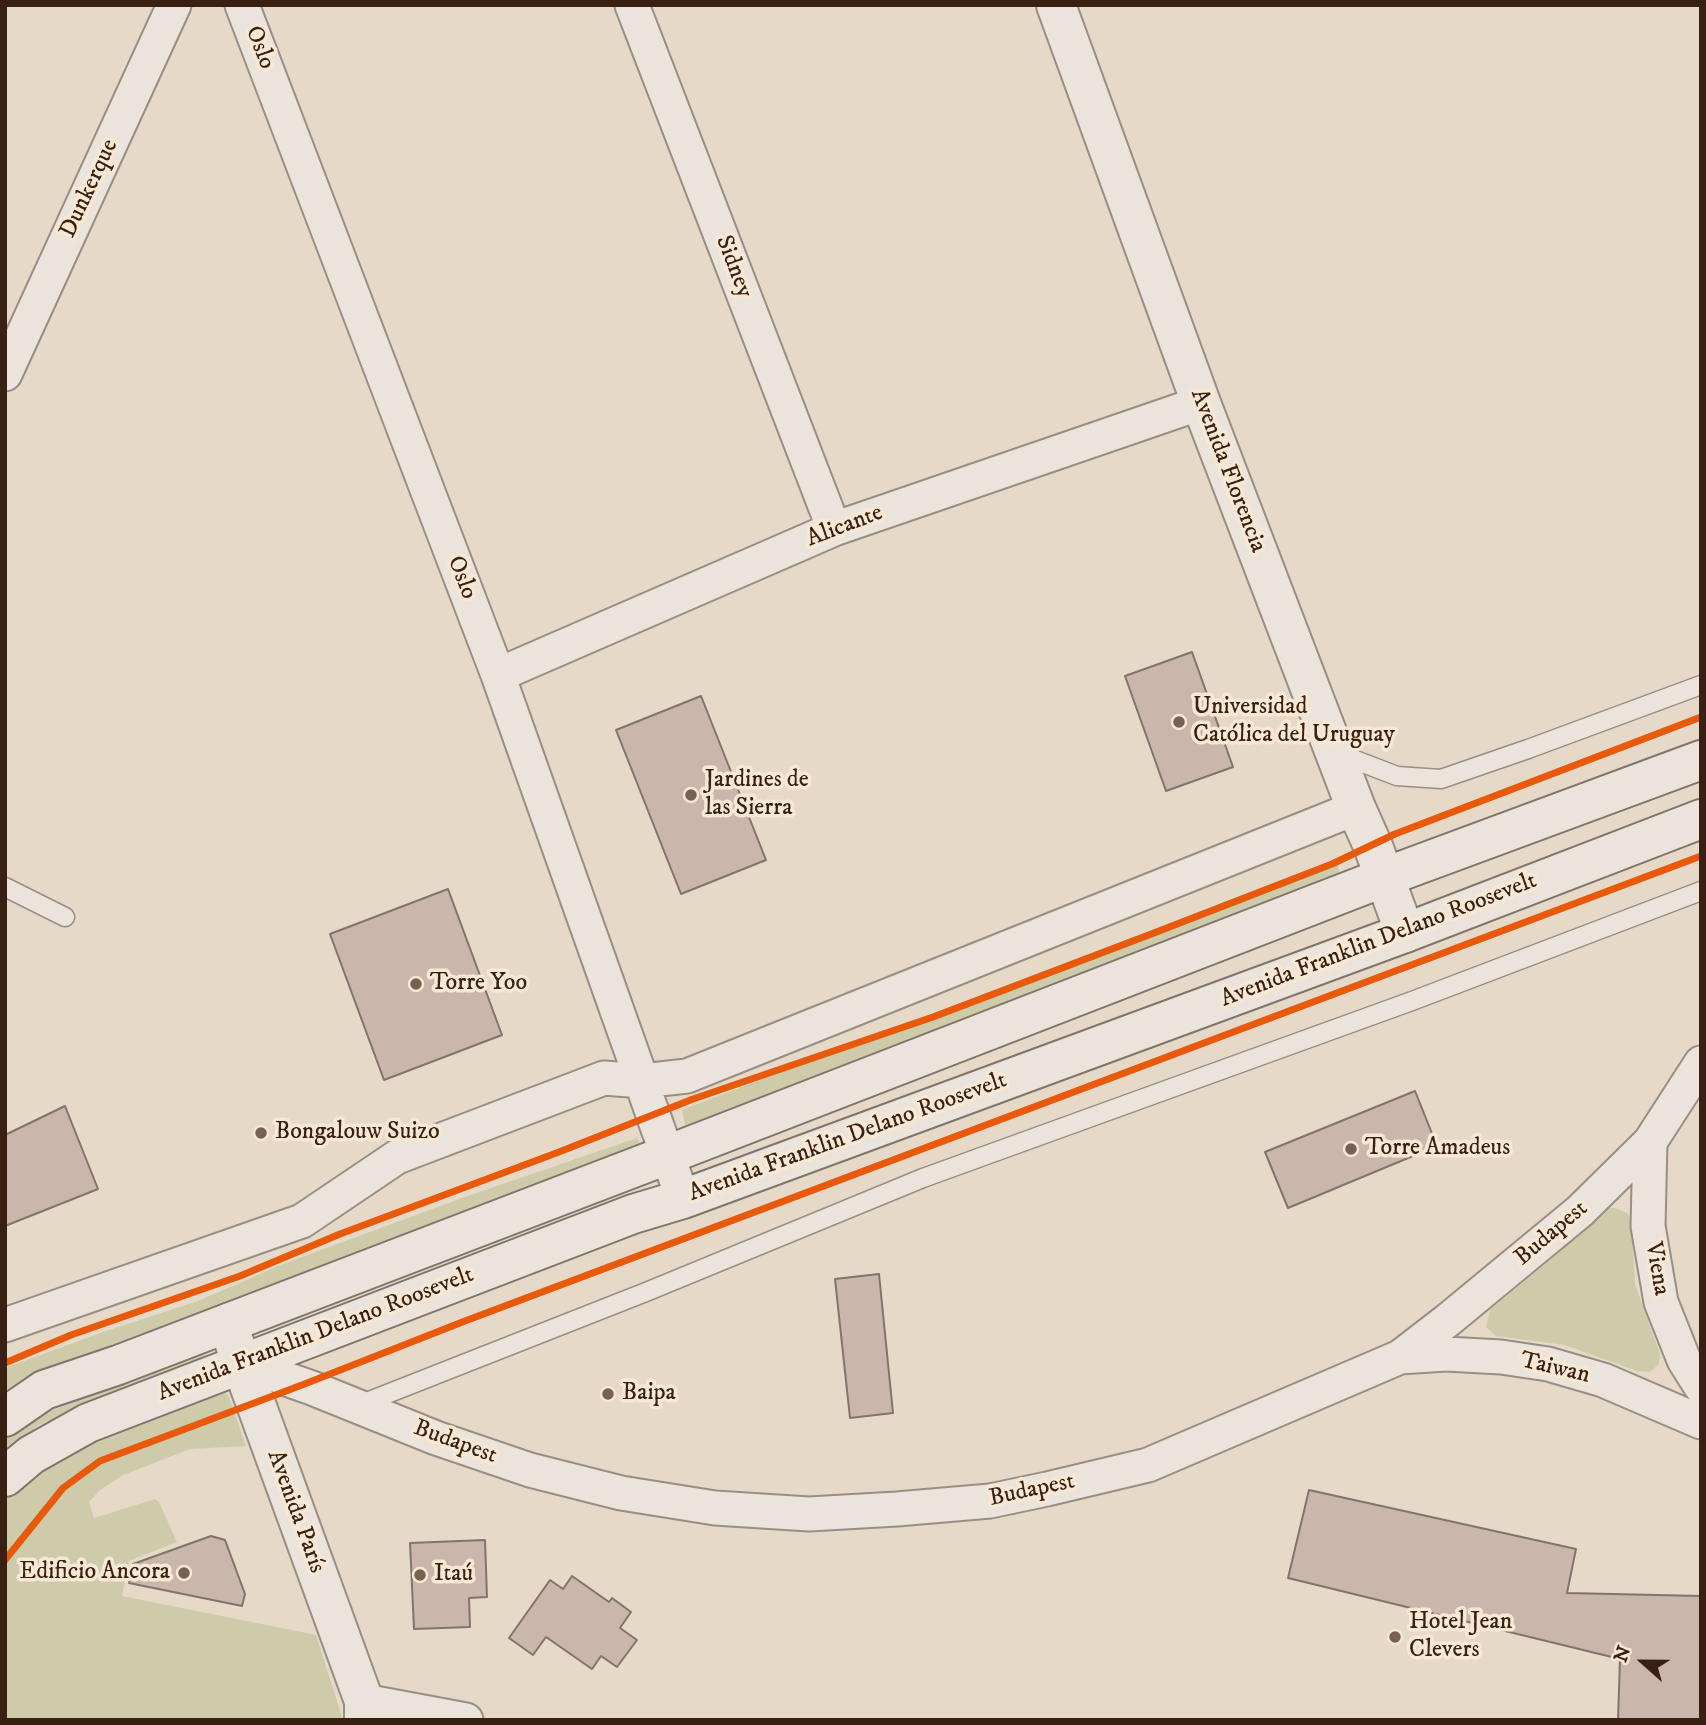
<!DOCTYPE html>
<html>
<head>
<meta charset="utf-8">
<style>
	body { margin:0 }
	#map { position:relative; width:1706px; height:1725px; overflow:hidden; background:#e6d9c8; font-family:"IM FELL DW Pica",serif }
	canvas { display:block }
	.frame { position:absolute; inset:0; border:7px solid #392013; pointer-events:none }
	.north { position:absolute; left:1608px; top:1627px; width:70px; height:70px; -webkit-text-stroke:5px #f7e8d3; paint-order:stroke; rotate:291deg; font-size:19px; font-weight:700; line-height:28px; text-align:center; color:#392013 }
	.north::after { content:''; display:block; margin:auto; width:24px; height:32px; background:#392013; clip-path:polygon(50% 0,100% 100%,50% 72%,0 100%) }
</style>
</head>
<body>
<div id="map">
<canvas width="1706" height="1725"></canvas>
<div class="frame"></div>
<div class="north">N</div>
</div>
<script>
const ctx = document.querySelector('canvas').getContext('2d');
ctx.lineJoin = 'round';
function fill(path, color) { ctx.fillStyle = color; ctx.fill(path, 'evenodd'); }
const toPath = rows => new Path2D(rows.map(r => 'M' + r).join(''));
function trace(path, color, width, dash) { ctx.strokeStyle = color; ctx.lineWidth = width; ctx.lineCap = dash ? 'butt' : 'round'; ctx.setLineDash(dash || []); ctx.stroke(path); }
function label(font, color, halo, rows, align = 'center') {
  ctx.font = font + ' "IM FELL DW Pica",serif'; ctx.lineWidth = 7; ctx.setLineDash([]); ctx.textBaseline = 'middle'; ctx.strokeStyle = halo; ctx.fillStyle = color; for (const [text, x, y, turn = 0] of rows) {
    ctx.save(); ctx.translate(x, y); ctx.rotate((+turn || 0) * Math.PI / 180); ctx.textAlign = isNaN(turn) ? turn : align; if (halo) ctx.strokeText(text, 0, 0); ctx.fillText(text, 0, 0); ctx.restore();
  }
}
fill(toPath([
	[1336,859,1342,882,686,1130,682,1110],
	[637,1138,646,1154,469,1214,34,1374,5,1393,5,1368,106,1331,198,1301,283,1264,462,1198],
	[1607,1208,1615,1208,1622,1211,1627,1213,1631,1219,1635,1284,1660,1354,1659,1364,1650,1372,1637,1371,1565,1345,1496,1336,1486,1327,1490,1310,1549,1261],
	[202,1353,205,1355,203,1360,70,1411,39,1425,5,1450,5,1439,20,1426,35,1417],
	[223,1390,229,1397,246,1446,190,1449,123,1475,99,1491,89,1502,94,1518,155,1499,159,1502,177,1542,129,1561,122,1596,316,1635,343,1720,5,1720,5,1501,40,1471,69,1453]
]), '#cecbaa');
const building = toPath([
	[1192,652,1233,767,1166,791,1125,676,1192,652],
	[701,696,766,860,681,894,616,730,701,696],
	[448,889,502,1035,384,1080,330,934,448,889],
	[1415,1091,1437,1146,1288,1208,1265,1152,1415,1091],
	[65,1106,98,1189,5,1226,5,1135,65,1106],
	[879,1274,893,1413,850,1418,835,1279,879,1274],
	[1309,1490,1576,1549,1567,1593,1701,1596,1701,1720,1618,1720,1620,1659,1288,1578,1309,1490],
	[211,1536,225,1540,245,1594,242,1606,129,1583,133,1564,211,1536],
	[485,1540,487,1597,469,1598,470,1627,414,1629,410,1543,485,1540],
	[572,1576,609,1602,612,1598,631,1612,620,1628,637,1640,617,1667,601,1656,592,1669,546,1637,533,1655,509,1638,550,1580,563,1589,572,1576]
]);
fill(building, '#cab6aa');
trace(building, '#80756b', 2);
const service = toPath([
	[1337,753,1397,776,1441,779,1528,749,1701,685],
	[5,887,65,917],
	[359,1405,646,1292,923,1178,1412,1001,1701,891]
]);
const minor = toPath([
	[242,5,498,675,642,1081,646,1095,683,1199],
	[632,5,834,529],
	[5,374,174,5],
	[498,675,834,529,1201,403],
	[1650,1142,1648,1226,1661,1302,1684,1360,1701,1387],
	[5,1325,302,1221,397,1157,604,1078,642,1081,687,1076,1356,808],
	[1400,1357,1446,1354,1501,1357,1548,1364,1603,1380,1701,1422],
	[241,1363,312,1388,436,1438,530,1470,621,1493,715,1508,809,1514,897,1509,990,1501,1047,1489,1148,1465,1400,1357,1448,1320,1580,1211,1650,1142,1701,1063],
	[364,1701,466,1720]
]);
const tertiary = toPath([
	[1056,5,1201,403,1356,808,1373,846,1405,933],
	[228,1323,241,1363,364,1701,364,1720]
]);
const secondary = toPath([
	[5,1417,44,1390,118,1365,667,1155,1385,877,1701,760],
	[5,1477,31,1455,88,1423,633,1214,683,1199,1405,933,1701,819]
]);
trace(service, '#998e83', 21);
trace(minor, '#998e83', 37);
trace(tertiary, '#998e83', 42);
trace(secondary, '#80756b', 42);
trace(service, '#eae4dc', 18);
trace(minor, '#eae4dc', 33);
trace(tertiary, '#eae4dc', 38);
trace(secondary, '#eae4dc', 38);
trace(toPath([
	[5,1363,71,1335,240,1276,340,1234,559,1152,693,1099,933,1017,1154,933,1332,864,1395,834,1701,717],
	[5,1560,63,1488,100,1461,302,1385,465,1321,1701,856]
]), '#e8590c', 7);
for (const [x, y, r, color] of [
	[1179,722,7,"#766152"],
	[691,795,7,"#766152"],
	[416,984,7,"#766152"],
	[261,1133,7,"#766152"],
	[1351,1149,7,"#766152"],
	[608,1394,7,"#766152"],
	[184,1573,7,"#766152"],
	[420,1575,7,"#766152"],
	[1395,1637,7,"#766152"]
]) { const dot = new Path2D(); dot.arc(x, y, r, 0, 2 * Math.PI); ctx.fillStyle = color; ctx.fill(dot); trace(dot, '#f7e8d3', 2.5); }
label('24px', '#392013', '#f7e8d3', [
	["Oslo",259,48,69],
	["Dunkerque",90,189,-65],
	["Sidney",733,267,69],
	["Avenida Florencia",1227,471,69],
	["Alicante",845,527,-21],
	["Oslo",461,578,69],
	["Avenida Franklin Delano Roosevelt",1379,941,-21],
	["Avenida Franklin Delano Roosevelt",848,1138,-20],
	["Budapest",1552,1234,-40],
	["Viena",1656,1269,80],
	["Avenida Franklin Delano Roosevelt",316,1335,-21],
	["Taiwan",1555,1369,13],
	["Budapest",455,1443,20],
	["Budapest",1032,1491,-12],
	["Avenida París",295,1512,70]
]);
label('24px', '#392013', '#f7e8d3', [
	["Universidad",1193,708],
	["Católica del Uruguay",1193,736],
	["Jardines de",705,781],
	["las Sierra",705,809],
	["Torre Yoo",430,984],
	["Bongalouw Suizo",275,1133],
	["Torre Amadeus",1365,1149],
	["Baipa",622,1394],
	["Edificio Ancora",170,1573,"right"],
	["Itaú",434,1575],
	["Hotel Jean",1409,1623],
	["Clevers",1409,1651]
], 'left');
</script>
</body>
</html>
